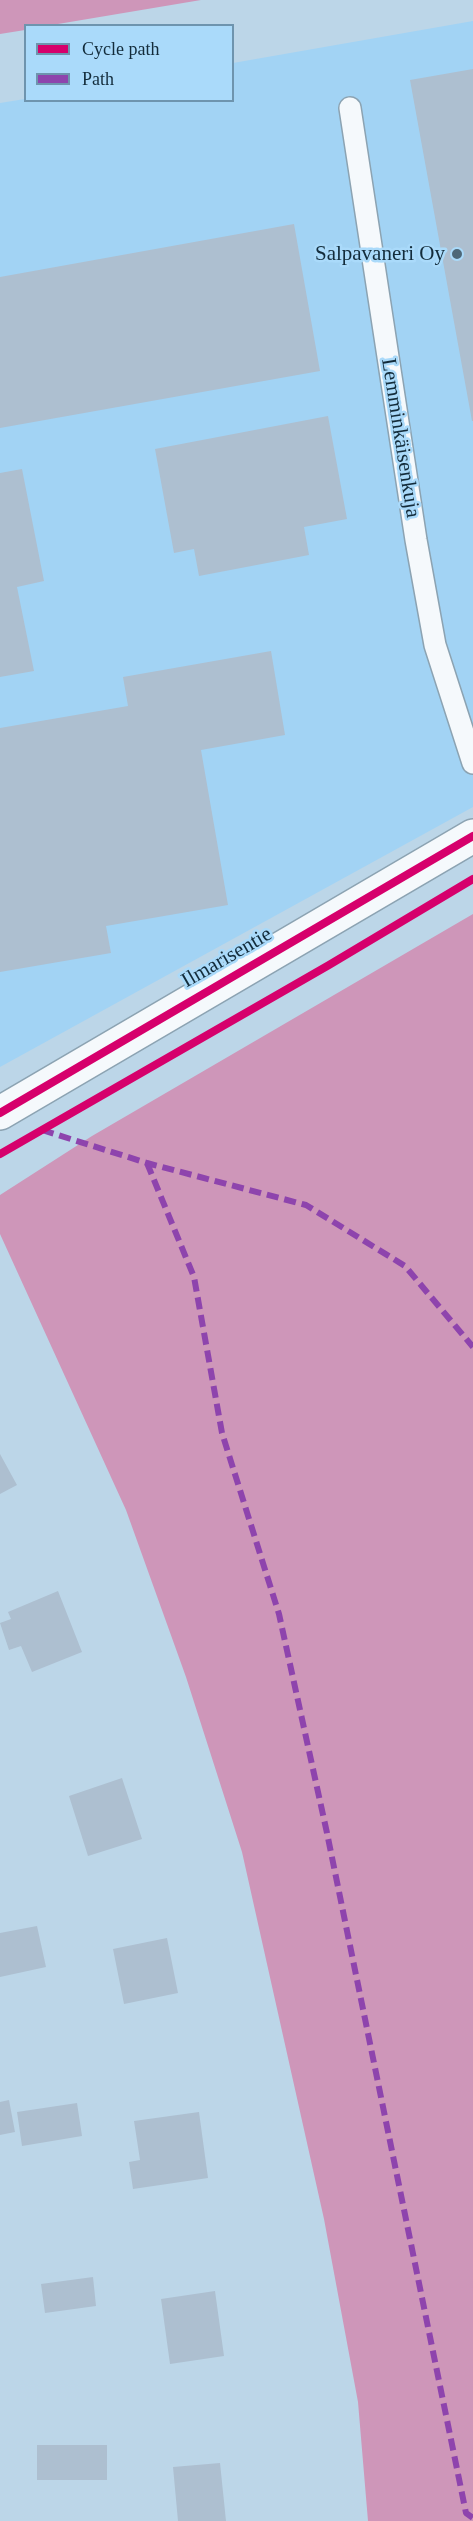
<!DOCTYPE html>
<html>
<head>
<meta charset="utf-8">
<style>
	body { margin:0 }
	#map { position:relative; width:473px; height:2521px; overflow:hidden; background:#bcd6e8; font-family:"Times New Roman",serif }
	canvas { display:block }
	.legend { position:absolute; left:24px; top:24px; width:210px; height:78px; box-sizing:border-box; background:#aadafa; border:2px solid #6e94ae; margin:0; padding:8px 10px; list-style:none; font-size:18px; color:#132c3b }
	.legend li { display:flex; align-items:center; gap:12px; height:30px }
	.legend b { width:30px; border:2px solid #6e94ae }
</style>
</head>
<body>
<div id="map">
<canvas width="473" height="2521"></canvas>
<ul class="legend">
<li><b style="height:8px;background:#d6006c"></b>Cycle path</li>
<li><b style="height:8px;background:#8e44ad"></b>Path</li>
</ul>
</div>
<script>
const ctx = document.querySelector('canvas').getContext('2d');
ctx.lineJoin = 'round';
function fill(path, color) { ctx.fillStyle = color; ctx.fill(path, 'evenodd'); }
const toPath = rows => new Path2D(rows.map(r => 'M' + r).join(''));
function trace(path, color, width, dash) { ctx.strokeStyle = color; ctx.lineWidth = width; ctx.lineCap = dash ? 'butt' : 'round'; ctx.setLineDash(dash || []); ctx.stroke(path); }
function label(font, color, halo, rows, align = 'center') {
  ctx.font = font + ' "Times New Roman",serif'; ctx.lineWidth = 5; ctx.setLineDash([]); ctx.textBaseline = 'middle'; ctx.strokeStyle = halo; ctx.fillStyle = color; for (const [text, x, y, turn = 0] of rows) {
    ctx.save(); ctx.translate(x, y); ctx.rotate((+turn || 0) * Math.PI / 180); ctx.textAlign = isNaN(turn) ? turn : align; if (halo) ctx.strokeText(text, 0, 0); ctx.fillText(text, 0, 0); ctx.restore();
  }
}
fill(toPath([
	[473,21,473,807,0,1067,0,103,25,99,232,100,233,63]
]), '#a2d3f4');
fill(toPath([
	[0,0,201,0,52,25,26,26,25,30,0,34],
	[473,914,473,2521,368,2521,358,2402,324,2219,242,1852,186,1677,126,1510,0,1234,0,1195,92,1136]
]), '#ce96b9');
fill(toPath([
	[473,69,473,421,472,421,410,80],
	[294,224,320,371,0,428,0,277],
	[328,416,347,519,304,527,309,555,199,576,194,549,174,553,155,449],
	[22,469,44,581,17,587,34,671,0,677,0,473],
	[271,651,285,735,201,750,228,905,106,926,111,953,0,972,0,728,128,706,123,677],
	[0,1454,17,1485,0,1494],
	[58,1591,82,1652,32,1672,21,1646,9,1650,0,1623,11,1619,8,1612],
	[122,1778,142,1839,88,1856,69,1796],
	[37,1926,46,1967,0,1977,0,1933],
	[167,1938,178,1993,124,2004,113,1949],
	[9,2100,15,2132,0,2135,0,2102],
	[77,2103,82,2136,22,2146,17,2112],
	[199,2112,208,2178,133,2189,129,2162,140,2160,134,2121],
	[93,2277,96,2306,45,2313,41,2284],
	[215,2291,224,2356,170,2364,161,2299],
	[37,2445,107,2445,107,2480,37,2480],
	[220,2463,226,2521,178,2521,173,2467]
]), '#adbfd0');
const service = toPath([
	[350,108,416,540,435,645,473,763]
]);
const tertiary = toPath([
	[0,1113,473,836]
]);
trace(service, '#8ca3b2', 24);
trace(tertiary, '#8ca3b2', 36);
trace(service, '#f5f9fc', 21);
trace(tertiary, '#f5f9fc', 33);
trace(toPath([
	[42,1130,147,1163,306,1205,405,1266,473,1347],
	[147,1163,194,1277,222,1433,279,1614,327,1833,466,2513,473,2518]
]), '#8e44ad', 6, [12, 6]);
trace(toPath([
	[0,1113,473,836],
	[0,1154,329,965,473,879]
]), '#d6006c', 8);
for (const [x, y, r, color] of [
	[457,254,6,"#4e6878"]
]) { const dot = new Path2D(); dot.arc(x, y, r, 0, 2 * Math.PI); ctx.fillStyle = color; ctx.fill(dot); trace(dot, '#aadafa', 2); }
label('21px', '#132c3b', '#aadafa', [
	["Salpavaneri Oy",445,254]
], 'right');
label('21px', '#132c3b', '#aadafa', [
	["Lemminkäisenkuja",400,438,81],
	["Ilmarisentie",227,958,-30]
]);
</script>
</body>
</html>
